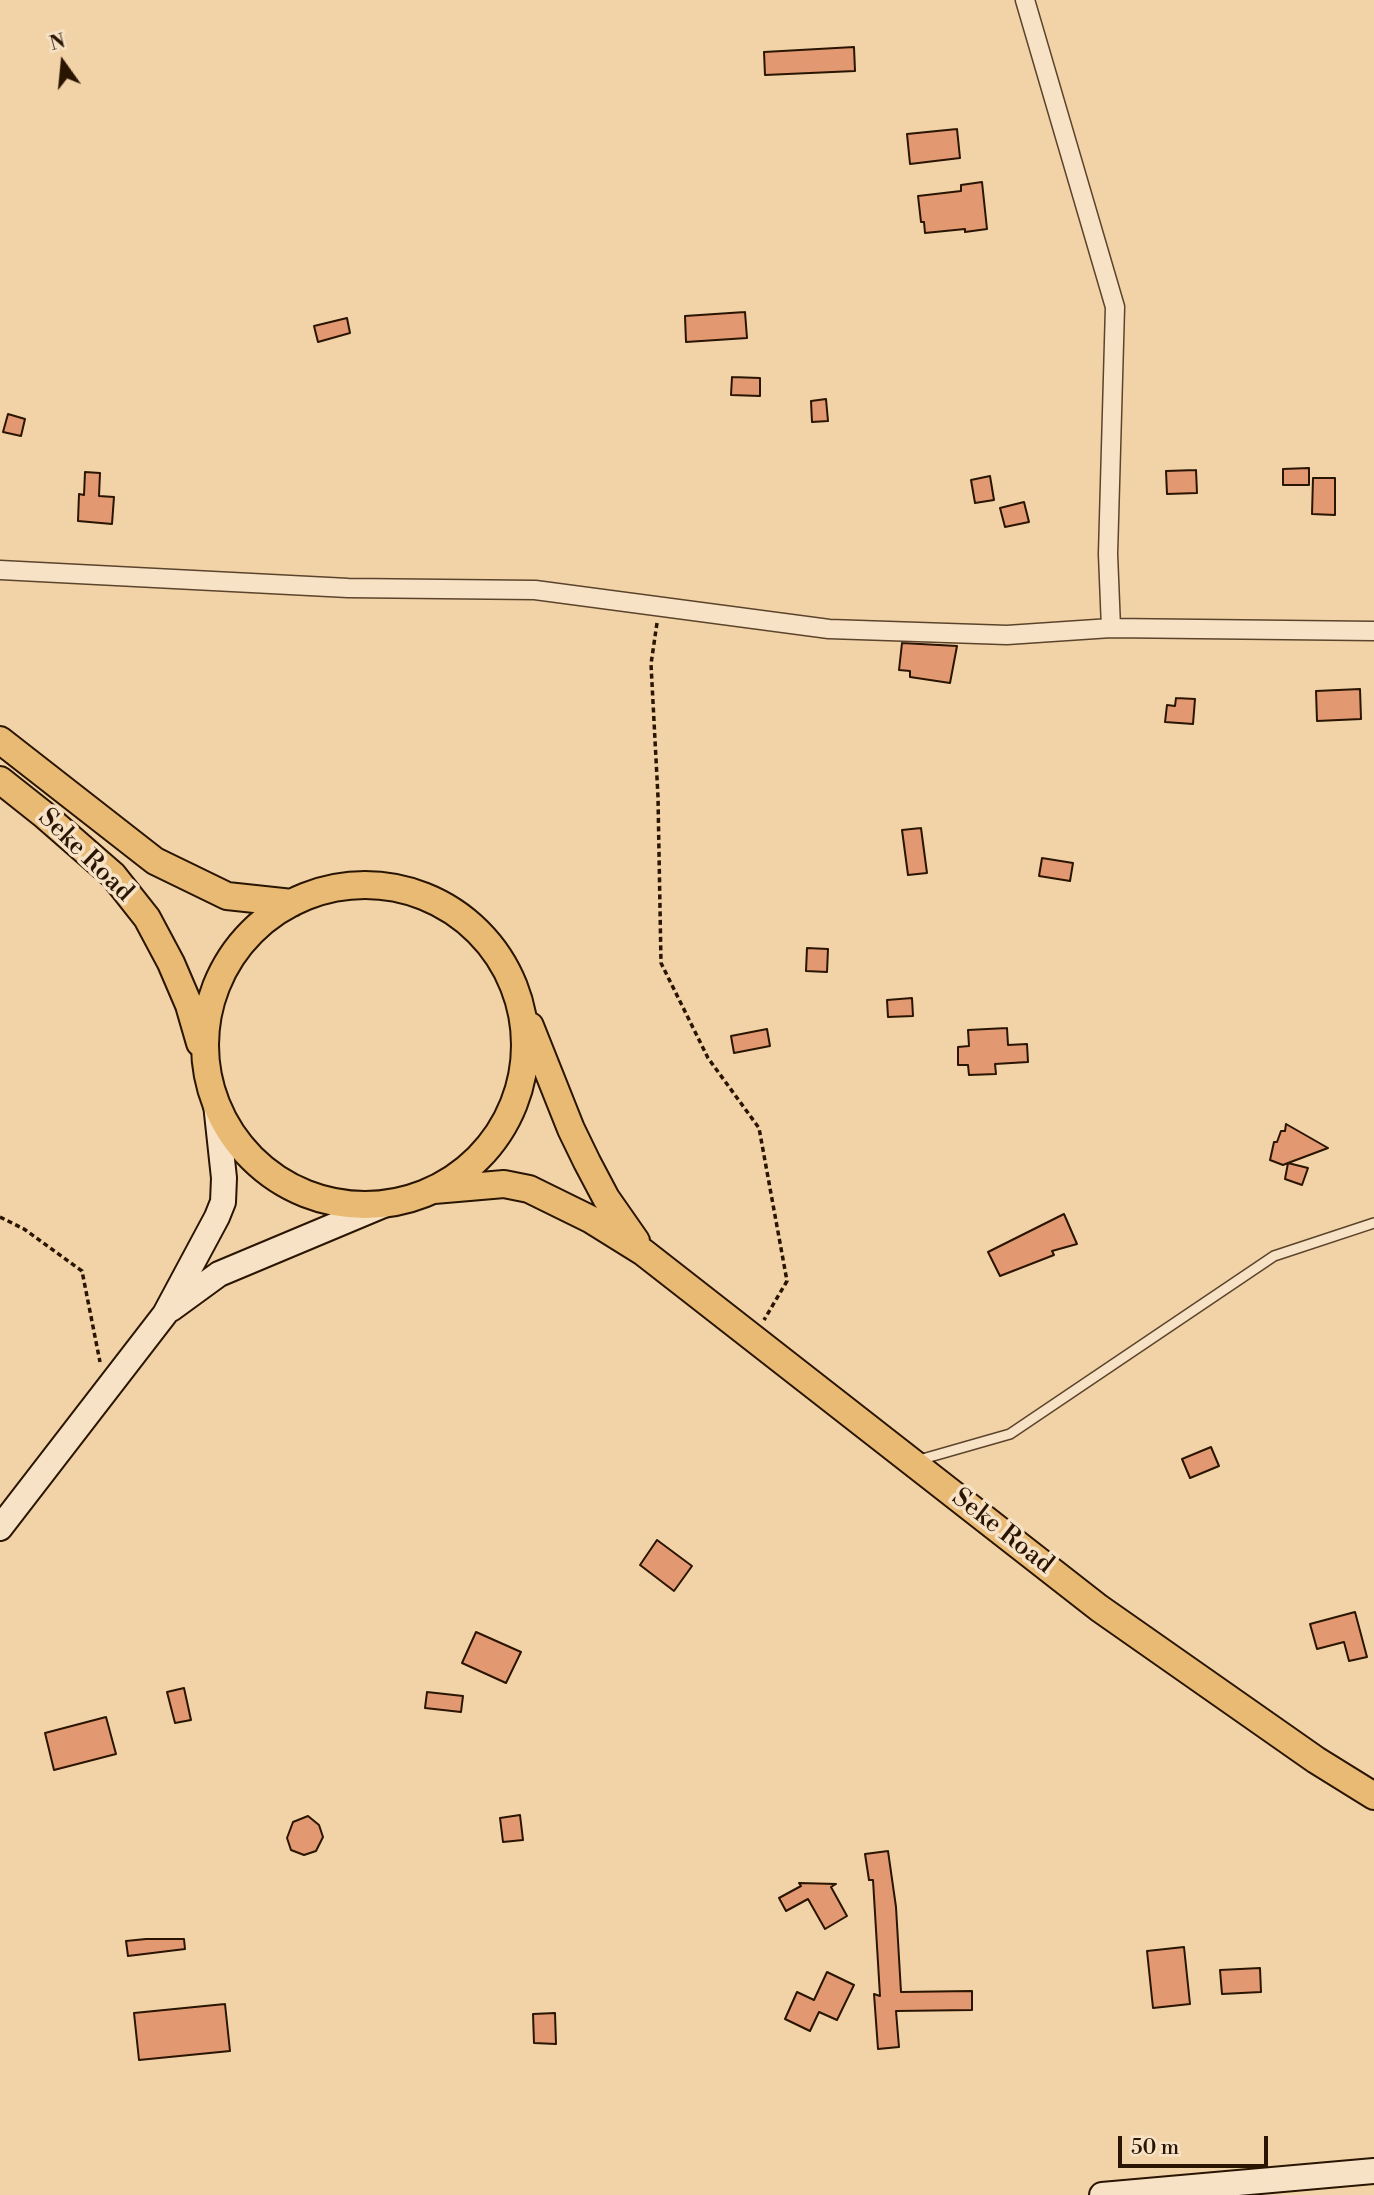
<!DOCTYPE html>
<html>
<head>
<meta charset="utf-8">
<style>
	body { margin:0 }
	#map { position:relative; width:1374px; height:2195px; overflow:hidden; background:#f2d3a7; font-family:"Libre Bodoni",serif }
	canvas { display:block }
	.north { position:absolute; left:28px; top:28px; width:70px; height:70px; -webkit-text-stroke:5px #f7e2c6; paint-order:stroke; rotate:345deg; font-size:19px; font-weight:700; line-height:28px; text-align:center; color:#291502 }
	.north::after { content:''; display:block; margin:auto; width:24px; height:32px; background:#291502; clip-path:polygon(50% 0,100% 100%,50% 72%,0 100%) }
	.scale { position:absolute; left:1118px; top:2136px; width:150px; height:32px; box-sizing:border-box; border:4px solid #291502; border-top:0; padding-left:9px; font-size:21px; line-height:24px; white-space:nowrap; color:#291502; -webkit-text-stroke:5px #f7e2c6; paint-order:stroke }
</style>
</head>
<body>
<div id="map">
<canvas width="1374" height="2195"></canvas>
<div class="north">N</div>
<div class="scale">50 m</div>
</div>
<script>
const ctx = document.querySelector('canvas').getContext('2d');
ctx.lineJoin = 'round';
function fill(path, color) { ctx.fillStyle = color; ctx.fill(path, 'evenodd'); }
const toPath = rows => new Path2D(rows.map(r => 'M' + r).join(''));
function trace(path, color, width, dash) { ctx.strokeStyle = color; ctx.lineWidth = width; ctx.lineCap = dash ? 'butt' : 'round'; ctx.setLineDash(dash || []); ctx.stroke(path); }
function label(font, color, halo, rows, align = 'center') {
  ctx.font = font + ' "Libre Bodoni",serif'; ctx.lineWidth = 7; ctx.setLineDash([]); ctx.textBaseline = 'middle'; ctx.strokeStyle = halo; ctx.fillStyle = color; for (const [text, x, y, turn = 0] of rows) {
    ctx.save(); ctx.translate(x, y); ctx.rotate((+turn || 0) * Math.PI / 180); ctx.textAlign = isNaN(turn) ? turn : align; if (halo) ctx.strokeText(text, 0, 0); ctx.fillText(text, 0, 0); ctx.restore();
  }
}
const building = toPath([
	[854,47,855,71,765,75,764,52,854,47],
	[957,129,960,158,910,164,907,134,957,129],
	[982,182,987,229,965,232,965,229,925,233,924,222,921,222,918,196,961,191,961,185,982,182],
	[745,312,747,338,686,342,685,316,745,312],
	[347,318,350,333,318,342,314,326,347,318],
	[732,377,760,378,760,396,731,395,732,377],
	[826,399,828,421,812,422,811,401,826,399],
	[8,414,25,419,21,436,3,432,8,414],
	[1309,468,1309,485,1283,485,1283,469,1309,468],
	[1196,470,1197,493,1167,494,1166,471,1196,470],
	[85,472,100,473,99,496,114,497,112,524,78,521,79,494,84,495,85,472],
	[990,476,994,500,975,503,971,480,990,476],
	[1313,478,1335,478,1335,515,1312,514,1313,478],
	[1024,502,1029,522,1005,527,1000,508,1024,502],
	[902,643,957,646,950,683,910,677,910,671,899,670,902,643],
	[1360,689,1361,719,1317,721,1316,691,1360,689],
	[1176,698,1195,699,1193,724,1165,722,1167,705,1175,706,1176,698],
	[921,828,927,873,908,875,902,830,921,828],
	[1042,858,1073,863,1070,881,1039,876,1042,858],
	[807,948,828,949,827,972,806,971,807,948],
	[912,998,913,1016,888,1017,887,1000,912,998],
	[1007,1028,1008,1045,1027,1044,1028,1062,995,1064,996,1074,969,1075,968,1065,958,1065,958,1047,969,1046,968,1030,1007,1028],
	[767,1029,770,1046,734,1053,731,1036,767,1029],
	[1286,1124,1328,1148,1288,1163,1308,1168,1302,1185,1285,1179,1288,1163,1283,1165,1270,1160,1274,1142,1277,1142,1281,1131,1285,1131,1286,1124],
	[1064,1214,1077,1244,1052,1251,1054,1255,1000,1276,988,1252,1064,1214],
	[1211,1447,1219,1466,1190,1478,1182,1459,1211,1447],
	[657,1540,692,1566,674,1591,640,1565,657,1540],
	[1355,1612,1367,1657,1349,1661,1344,1642,1317,1649,1310,1624,1355,1612],
	[476,1632,521,1652,506,1683,462,1663,476,1632],
	[184,1688,191,1720,175,1723,167,1692,184,1688],
	[427,1692,463,1696,461,1712,425,1708,427,1692],
	[106,1717,116,1754,54,1770,45,1733,106,1717],
	[520,1815,523,1840,503,1842,500,1818,520,1815],
	[308,1816,319,1825,323,1837,316,1851,304,1855,291,1850,287,1838,293,1822,308,1816],
	[888,1851,896,1907,901,1992,972,1991,972,2010,896,2011,899,2047,878,2049,874,1994,880,1996,873,1880,869,1880,865,1854,888,1851],
	[799,1883,836,1884,831,1887,847,1916,825,1929,808,1899,786,1911,779,1898,801,1886,799,1883],
	[146,1939,184,1939,185,1949,128,1956,126,1941,146,1939],
	[1184,1947,1190,2004,1153,2008,1147,1951,1184,1947],
	[1260,1968,1261,1992,1222,1994,1220,1970,1260,1968],
	[827,1972,854,1985,837,2020,819,2012,810,2031,785,2019,797,1992,814,2000,827,1972],
	[225,2004,230,2051,139,2060,134,2013,225,2004],
	[555,2013,556,2044,534,2043,533,2014,555,2013]
]);
fill(building, '#e29871');
trace(building, '#291502', 2);
const lane = toPath([
	[919,1460,1010,1434,1274,1256,1374,1223]
]);
const street = toPath([
	[1025,0,1115,307,1108,554,1111,628],
	[0,570,348,588,535,590,829,629,1007,635,1111,628,1374,631]
]);
const secondary = toPath([
	[171,1309,219,1274,386,1204],
	[0,1528,165,1314,217,1217,223,1202,224,1178,216,1104],
	[1102,2195,1374,2171]
]);
const primary = toPath([
	[0,740,155,861,227,896,292,903],
	[0,780,43,814,113,875,147,918,171,963,189,1005,200,1043],
	'205 1045a160 160 0 1 1 320 0a160 160 0 1 1-320 0Z',
	[530,1026,571,1129,587,1162,606,1198,636,1241],
	[434,1190,504,1184,529,1189,590,1219,643,1252,1099,1608,1316,1760,1374,1796]
]);
trace(lane, '#5b442b', 12);
trace(street, '#5b442b', 21);
trace(secondary, '#291502', 28);
trace(primary, '#291502', 30);
trace(toPath([
	[657,623,651,664,658,797,661,963,708,1058,759,1128,787,1281,764,1320],
	[0,1217,24,1229,82,1271,100,1362]
]), '#291502', 3.5, [5, 3.5]);
trace(lane, '#f7e2c6', 9);
trace(street, '#f7e2c6', 18);
trace(secondary, '#f7e2c6', 24);
trace(primary, '#e9ba74', 26);
label('26px', '#291502', '#f7e2c6', [
	["Seke Road",85,856,44],
	["Seke Road",1002,1532,38]
]);
</script>
</body>
</html>
